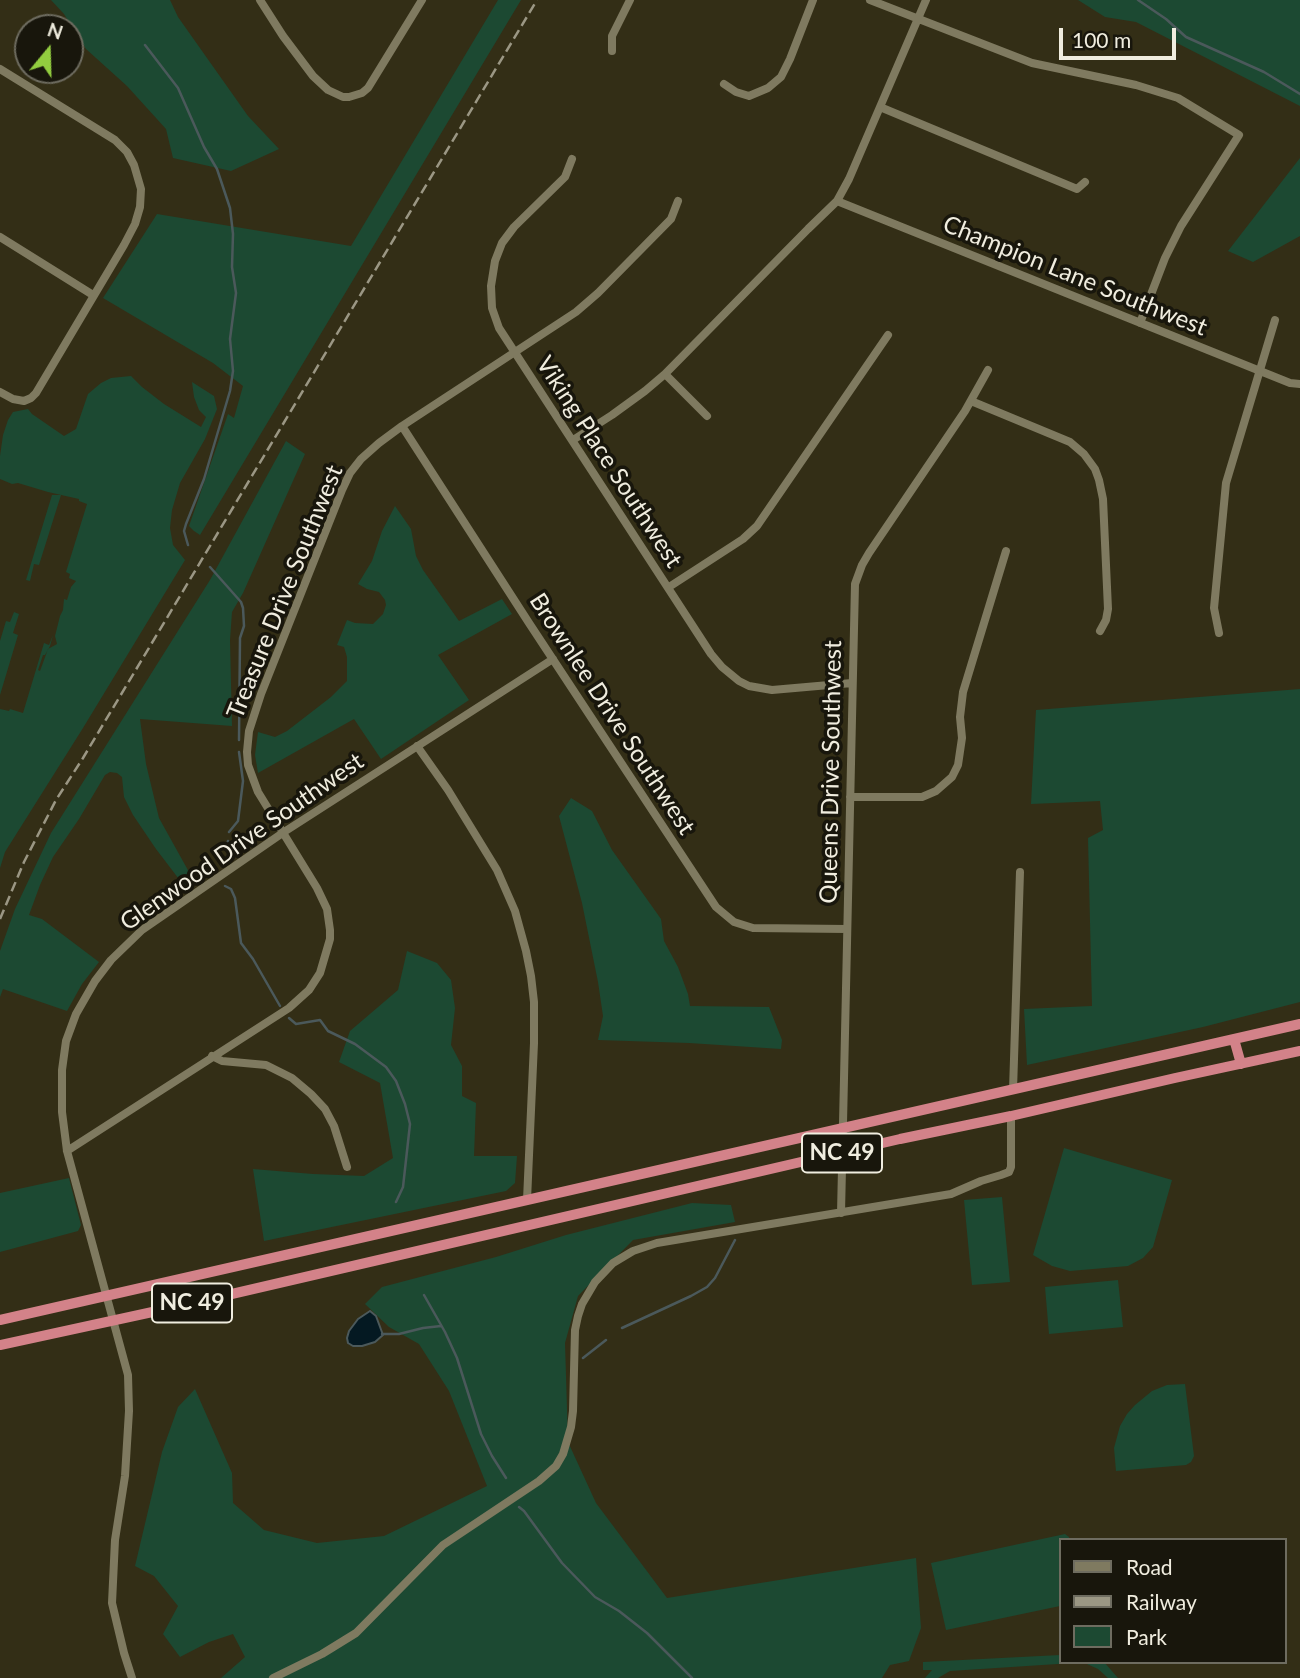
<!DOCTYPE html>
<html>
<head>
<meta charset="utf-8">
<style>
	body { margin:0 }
	#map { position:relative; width:1300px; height:1678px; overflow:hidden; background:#332e16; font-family:Lato,sans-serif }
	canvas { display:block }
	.legend { position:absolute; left:1059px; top:1538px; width:228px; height:126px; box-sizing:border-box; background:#18160c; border:2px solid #6e6c60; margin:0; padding:9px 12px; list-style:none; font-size:21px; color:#f0eddf }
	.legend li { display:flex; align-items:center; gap:14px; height:35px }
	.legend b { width:35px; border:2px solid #6e6c60 }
	.north { position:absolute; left:14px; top:14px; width:70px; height:70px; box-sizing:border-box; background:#18160c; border:2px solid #6e6c60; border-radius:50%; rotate:19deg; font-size:19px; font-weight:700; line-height:28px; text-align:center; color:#f0eddf }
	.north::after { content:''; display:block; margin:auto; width:24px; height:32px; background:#92cd3f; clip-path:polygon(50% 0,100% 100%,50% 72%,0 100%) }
	.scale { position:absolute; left:1059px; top:28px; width:117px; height:32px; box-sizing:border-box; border:4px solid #f0eddf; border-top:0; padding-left:9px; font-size:21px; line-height:24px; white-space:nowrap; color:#f0eddf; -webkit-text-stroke:5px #18160c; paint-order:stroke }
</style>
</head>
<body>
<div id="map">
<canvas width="1300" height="1678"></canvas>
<ul class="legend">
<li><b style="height:9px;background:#7f7a60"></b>Road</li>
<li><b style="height:9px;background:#9b9784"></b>Railway</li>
<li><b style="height:19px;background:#1c4932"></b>Park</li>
</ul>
<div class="north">N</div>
<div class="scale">100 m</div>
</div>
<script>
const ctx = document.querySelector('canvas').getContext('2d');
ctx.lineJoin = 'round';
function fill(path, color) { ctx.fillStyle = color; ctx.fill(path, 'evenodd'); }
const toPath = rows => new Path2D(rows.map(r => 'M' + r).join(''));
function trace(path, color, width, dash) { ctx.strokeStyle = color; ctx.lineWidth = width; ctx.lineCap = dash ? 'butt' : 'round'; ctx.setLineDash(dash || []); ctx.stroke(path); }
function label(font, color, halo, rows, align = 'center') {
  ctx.font = font + ' Lato,sans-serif'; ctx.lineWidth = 7; ctx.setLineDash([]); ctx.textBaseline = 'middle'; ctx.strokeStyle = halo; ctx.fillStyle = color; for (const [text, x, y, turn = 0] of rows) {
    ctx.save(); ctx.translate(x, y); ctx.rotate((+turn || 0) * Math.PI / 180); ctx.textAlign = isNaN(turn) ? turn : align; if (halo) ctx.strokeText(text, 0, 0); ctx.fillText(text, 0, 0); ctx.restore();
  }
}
fill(toPath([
	[51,0,170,0,178,17,248,116,279,149,231,171,173,158,166,129,127,86,86,49,64,14],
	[498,0,521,0,200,535,194,531,189,526,228,414,234,418,243,386,213,363,103,298,157,214,351,246],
	[1078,0,1300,0,1300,106,1136,22,1105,17],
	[1300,158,1300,236,1253,262,1228,251],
	[131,376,142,387,164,404,201,427,206,417,199,410,194,397,192,382,214,396,217,409,205,439,180,483,172,510,170,528,173,545,185,560,83,728,5,852,0,868,0,709,9,711,10,709,23,713,44,643,49,645,53,635,50,646,45,655,43,655,38,670,40,671,48,649,57,644,55,636,60,616,63,610,64,599,67,600,71,587,76,581,69,578,70,574,66,572,87,504,79,501,79,499,48,492,18,483,12,484,0,479,0,456,3,435,8,420,13,412,28,409,32,414,64,436,76,429,88,394,101,383,111,378],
	[286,441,305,454,243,593,232,612,230,640,232,726,140,719,146,764,159,818,194,881,185,887,156,849,133,815,124,797,122,777,117,773,110,772,105,775,79,819,53,857,40,885,29,915,42,919,99,962,82,984,67,1011,3,989,0,997,0,951,15,909,51,833,210,580],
	[52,495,61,495,39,565,34,564,30,581,26,580],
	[395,506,411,529,416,556,423,570,459,621,502,599,512,614,438,655,469,700,381,759,354,719,258,773,255,755,258,732,275,737,287,731,331,697,347,681,347,657,344,647,337,645,347,620,355,623,373,624,383,614,386,605,385,600,379,592,367,589,358,584,372,561,382,531],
	[14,612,19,614,13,633,18,635,0,695,0,641,6,621,10,622],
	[1300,689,1300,1002,1203,1027,1027,1065,1024,1009,1092,1006,1088,838,1103,830,1100,801,1031,804,1036,710],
	[571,798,592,811,612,850,661,919,664,941,678,967,688,994,690,1006,769,1007,782,1040,781,1049,689,1043,598,1040,603,1016,598,982,582,903,559,816],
	[407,951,437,963,451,980,455,1008,451,1045,462,1066,462,1096,476,1103,474,1156,517,1156,515,1183,506,1191,264,1241,253,1169,313,1174,364,1176,393,1158,380,1083,339,1062,350,1031,398,990],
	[1064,1148,1172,1180,1153,1247,1143,1258,1128,1266,1070,1271,1052,1266,1033,1255],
	[69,1178,81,1225,78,1231,0,1252,0,1193],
	[1002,1197,1010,1282,972,1285,964,1200],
	[692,1203,731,1205,735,1222,633,1240,578,1296,565,1343,568,1442,596,1503,667,1598,916,1558,921,1628,909,1661,890,1665,882,1678,221,1678,245,1657,233,1634,209,1642,180,1657,163,1634,178,1606,154,1576,135,1566,162,1452,178,1407,195,1389,232,1473,233,1503,264,1530,317,1543,384,1536,487,1486,449,1391,419,1344,389,1327,365,1304,382,1287,496,1257,566,1235],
	[1118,1280,1123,1327,1049,1334,1045,1287],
	[1185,1384,1194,1456,1191,1462,1186,1465,1116,1471,1114,1448,1120,1426,1127,1414,1135,1405,1152,1391,1167,1385],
	[1065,1534,1069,1537,1069,1540,1060,1540,1060,1606,946,1630,931,1563],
	[1060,1655,1060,1662,1104,1662,1118,1678,1108,1678,1098,1669,1087,1664,1073,1663,950,1671,938,1678,925,1678,932,1670,923,1670,923,1662]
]), '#1c4932');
const water = toPath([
	[370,1311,376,1316,383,1335,375,1342,362,1346,353,1346,348,1343,347,1338,349,1331,358,1319,370,1311]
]);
fill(water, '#041922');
trace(water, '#4b595b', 2);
trace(toPath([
	[1138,0,1166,19,1186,37,1264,72,1300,94],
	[145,45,178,88,204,147,217,169,230,208,233,234,232,267,236,293,230,339,233,371,230,391,204,479,186,524,184,531,188,545],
	[210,567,241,602,243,608,244,626,240,638,239,740],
	[229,832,238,821,243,781,239,752],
	[226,848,228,841],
	[225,886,231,889,235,898,241,943,253,959,280,1006],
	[289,1018,296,1024,320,1020,328,1031,355,1044,386,1067,396,1081,405,1104,410,1124,403,1187,396,1202],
	[424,1295,445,1332,457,1358,481,1434,492,1456,506,1478],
	[622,1328,691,1296,707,1287,715,1278,735,1240],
	[382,1334,399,1334,423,1328,441,1326],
	[583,1358,606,1340],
	[519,1507,524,1511,562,1563,595,1597,619,1611,647,1633,692,1678]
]), '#4b595b', 2.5);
trace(toPath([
	[260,0,283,36,313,76,328,90,343,97,349,97,362,93,368,88,422,0],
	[870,0,1032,63,1136,85,1178,98,1239,135,1181,226,1165,258,1140,323],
	[612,51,612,36,630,0],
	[0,69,115,140,127,152,134,165,141,189,140,207,135,224,124,245,36,393,31,398,24,401,13,399,0,392],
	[724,84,736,92,749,96,768,88,781,77,790,59,813,0],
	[880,107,1077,189,1085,182],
	[572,159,565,177,514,227,502,243,495,261,491,286,492,308,499,328,711,654,722,667,739,681,749,686,772,690,852,683],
	[837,201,1290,383,1300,384],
	[0,237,93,295],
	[665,374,707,416],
	[971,401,1070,442,1084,454,1095,469,1099,480,1103,499,1108,609,1106,620,1100,631],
	[402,426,529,623,716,907,734,922,753,928,847,929],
	[573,440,612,415,645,391,665,374,808,229,837,201,849,179,926,0],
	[669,587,743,539,757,526,888,335],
	[1219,633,1214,608,1226,483,1275,320],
	[417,746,448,790,497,870,515,911,526,951,531,976,534,1002,534,1043,527,1200],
	[850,797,922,797,936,791,952,777,958,765,962,738,960,717,963,692,1006,551],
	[212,1056,222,1061,266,1065,292,1078,311,1094,325,1109,334,1126,347,1167],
	[1013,1090,1020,872],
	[67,1151,289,1008,309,990,320,973,330,939,330,930,327,909,317,888,258,792,248,765,247,752,249,731,261,694,342,490,350,473,361,459,379,443,402,426,576,312,598,293,671,219,678,201],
	[841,1213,855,584,862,565,869,553,965,411,988,370],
	[132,1678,124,1653,112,1603,115,1540,125,1476,129,1411,128,1375,67,1151,62,1112,62,1070,66,1041,76,1014,95,981,111,960,142,930,284,832,553,659],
	[273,1678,322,1654,356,1633,443,1545,539,1481,556,1466,563,1454,571,1427,573,1411,575,1330,578,1316,582,1304,595,1282,613,1263,633,1251,657,1243,951,1194,981,1181,1001,1175,1009,1172,1011,1167,1011,1116]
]), '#7f7a60', 8);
trace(toPath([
	[1234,1039,1241,1064],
	[0,1320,1300,1024],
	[0,1345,180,1306,900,1139,1011,1116,1175,1078,1300,1051]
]), '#d38289', 10);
trace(toPath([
	[0,919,24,862,56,800,83,758,537,0]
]), '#9b9784', 2.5, [10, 5]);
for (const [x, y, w] of [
	[842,1153,80],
	[192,1303,80]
]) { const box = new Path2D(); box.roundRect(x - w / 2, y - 19.5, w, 39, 5); ctx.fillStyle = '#18160c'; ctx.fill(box); trace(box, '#f0eddf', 2); }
label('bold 23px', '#f0eddf', null, [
	["NC 49",842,1153],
	["NC 49",192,1303]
]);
label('24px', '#f0eddf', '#18160c', [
	["Champion Lane Southwest",1075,276,22],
	["Viking Place Southwest",609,462,57],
	["Treasure Drive Southwest",285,592,-68],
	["Brownlee Drive Southwest",612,714,57],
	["Queens Drive Southwest",831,772,-89],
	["Glenwood Drive Southwest",242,842,-35]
]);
</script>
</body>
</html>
